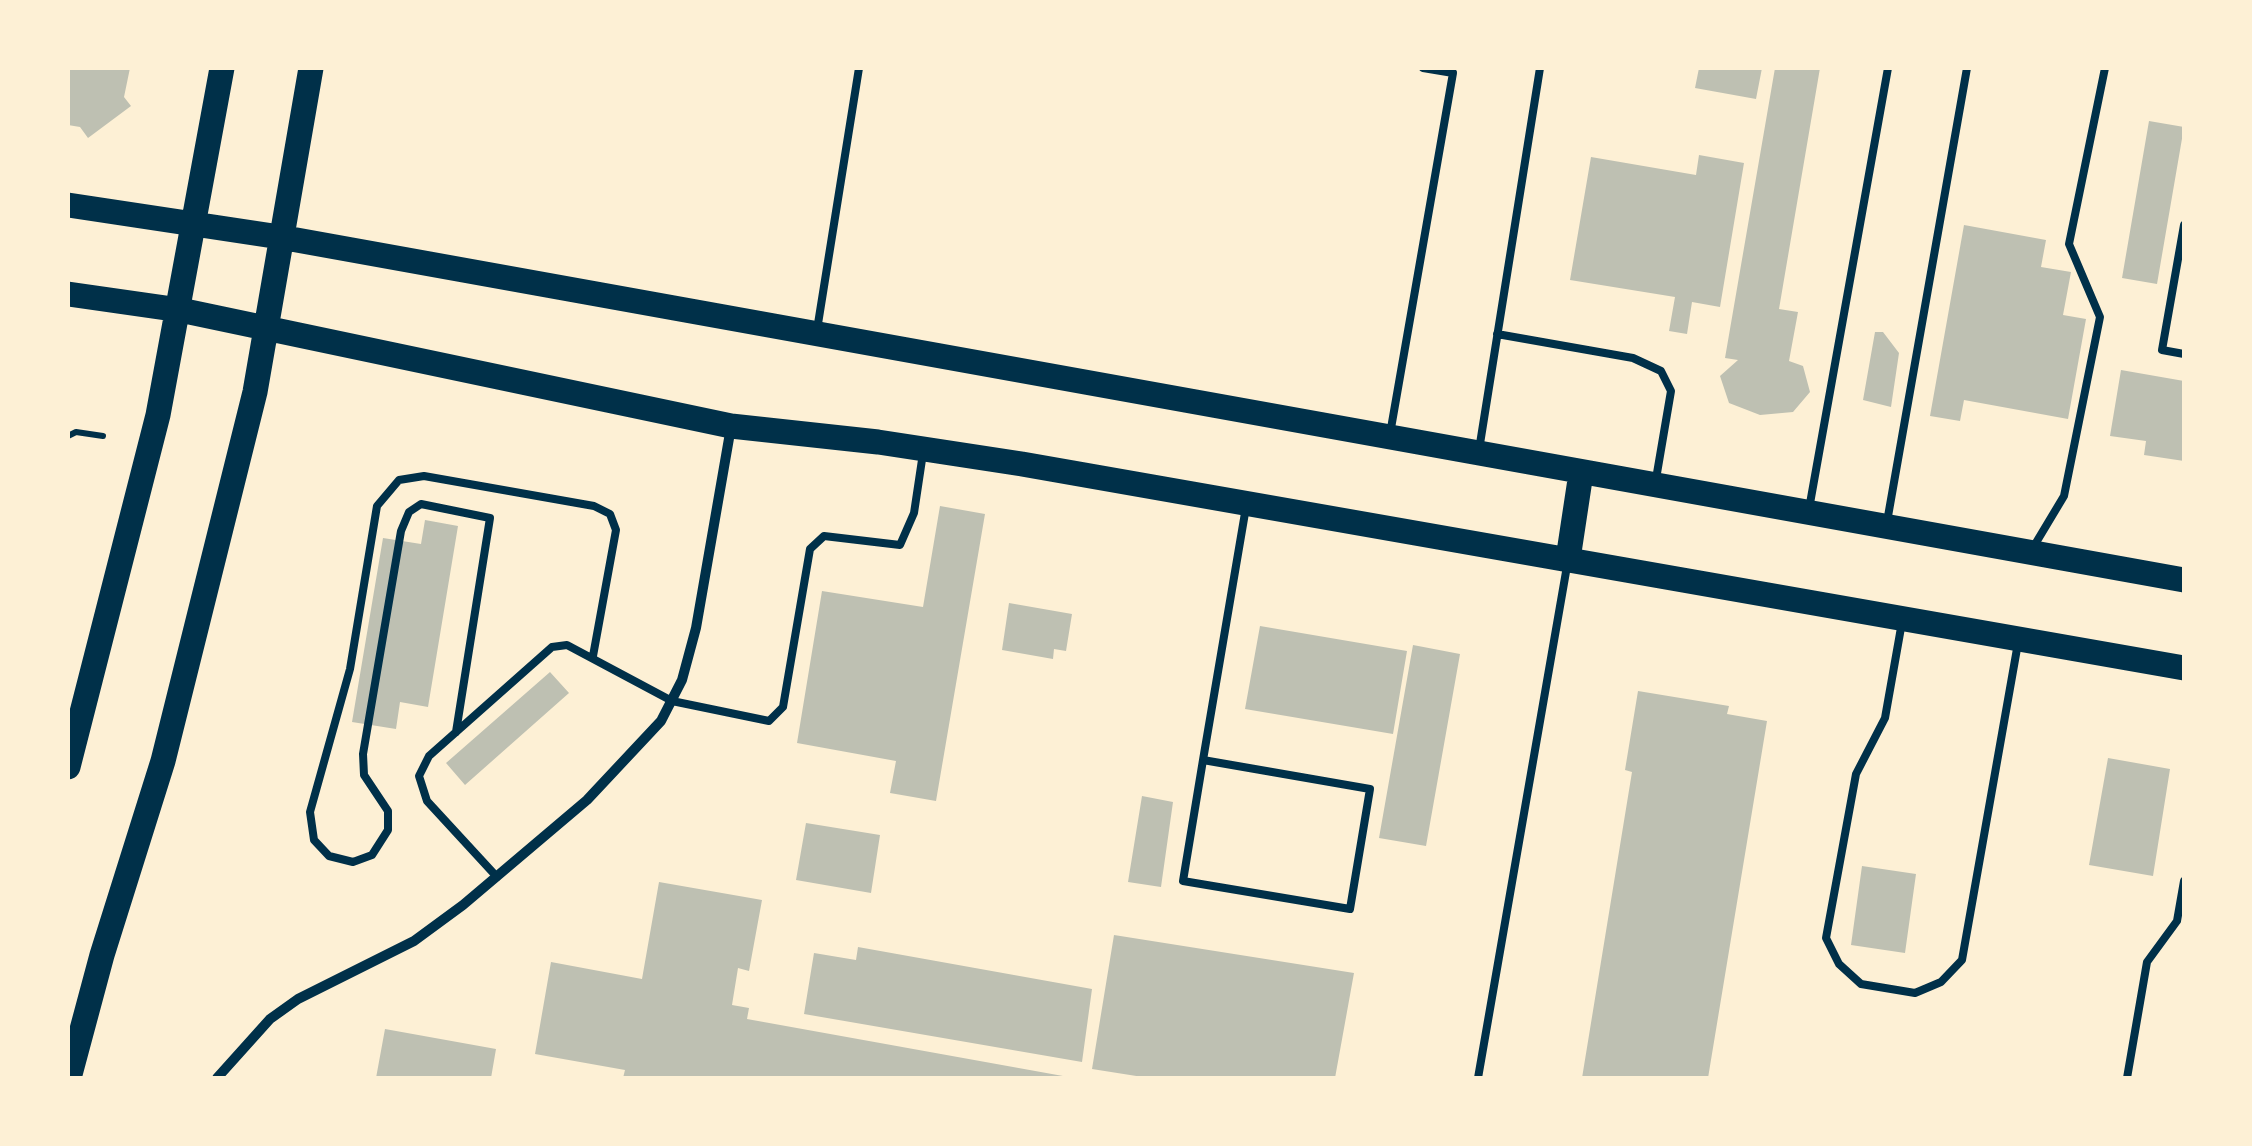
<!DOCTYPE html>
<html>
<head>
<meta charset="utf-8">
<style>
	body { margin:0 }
	#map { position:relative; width:2252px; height:1146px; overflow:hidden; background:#fdf0d5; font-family:"Roboto Condensed",sans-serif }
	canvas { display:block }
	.frame { position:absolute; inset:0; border:70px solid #fdf0d5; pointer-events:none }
</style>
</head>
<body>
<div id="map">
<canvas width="2252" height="1146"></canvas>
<div class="frame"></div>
</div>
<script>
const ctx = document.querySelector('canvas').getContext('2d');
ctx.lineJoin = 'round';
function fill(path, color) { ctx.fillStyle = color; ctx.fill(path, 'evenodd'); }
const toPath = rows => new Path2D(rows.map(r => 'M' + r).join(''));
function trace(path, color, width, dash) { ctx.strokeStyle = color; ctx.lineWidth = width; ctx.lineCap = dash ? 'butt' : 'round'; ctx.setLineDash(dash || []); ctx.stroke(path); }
fill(toPath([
	[68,68,130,68,124,97,131,106,88,138,80,127,68,125],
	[1699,68,1762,68,1756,99,1695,88],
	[1775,68,1820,68,1779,309,1798,312,1789,361,1803,366,1810,392,1793,412,1760,415,1729,403,1720,376,1738,360,1725,358],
	[2149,121,2184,127,2157,284,2122,278],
	[1699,155,1744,163,1720,307,1692,302,1687,334,1669,331,1675,297,1570,280,1591,157,1696,175],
	[1964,225,2046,240,2041,267,2071,272,2063,315,2086,319,2068,419,1964,400,1960,421,1930,416],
	[1875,332,1883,332,1899,353,1891,407,1863,400],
	[2121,370,2184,381,2184,461,2144,455,2146,441,2110,436],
	[940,506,985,514,936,801,890,793,896,761,797,743,822,591,923,607],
	[425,520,458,526,428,707,400,702,396,729,352,722,383,538,421,544],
	[1009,603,1072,614,1066,651,1054,649,1053,659,1002,650],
	[1260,626,1407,651,1393,734,1245,709],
	[1413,645,1460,654,1426,846,1379,838],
	[550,672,569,693,465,785,446,763],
	[1638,691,1729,706,1727,714,1767,721,1708,1078,1582,1078,1632,772,1625,770],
	[2108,758,2170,769,2153,876,2089,865],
	[1142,796,1173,802,1161,887,1128,882],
	[806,823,880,835,871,893,796,880],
	[1862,866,1916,874,1905,953,1851,945],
	[659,882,762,900,749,971,738,968,732,1005,749,1008,747,1019,1074,1078,623,1078,625,1070,535,1054,551,962,642,979],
	[1114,935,1354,973,1335,1078,1149,1078,1092,1069],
	[858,947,1092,989,1082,1062,804,1014,814,953,856,960],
	[385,1029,496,1049,491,1078,376,1078]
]), '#bec0b2');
trace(toPath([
	[68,436,76,432,103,436]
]), '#003049', 6);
trace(toPath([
	[2184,225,2162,350,2184,354],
	[817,330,859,68],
	[1497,334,1633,358,1661,371,1671,391,1656,479],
	[1390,434,1453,73,1423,68],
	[1479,450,1540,68],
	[1809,509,1888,68],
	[1887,522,1967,68],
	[2034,546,2064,496,2100,317,2069,244,2105,68],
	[1902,622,1885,718,1856,774,1826,938,1839,964,1861,984,1915,993,1941,982,1962,960,2018,643],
	[456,732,490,518,421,504,409,512,401,531,363,754,364,775,388,811,388,830,372,855,353,862,329,856,314,840,310,812,350,669,377,506,399,480,424,476,594,506,610,514,616,530,593,656],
	[1203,760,1370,789,1350,909,1183,881,1203,760,1246,507],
	[497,877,427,801,419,776,429,756,552,647,567,645,672,701,769,721,783,707,810,549,824,536,900,545,914,513,923,453],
	[1478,1078,1567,566],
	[2127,1078,2147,962,2177,921,2184,881]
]), '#003049', 8);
trace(toPath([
	[217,1078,270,1019,298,999,414,941,463,905,587,800,661,721,682,680,696,628,731,427]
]), '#003049', 10);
trace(toPath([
	[68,205,280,237,2184,580],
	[68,294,180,310,731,426,878,442,1022,464,2184,668],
	[1568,559,1581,473],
	[68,767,158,415,222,68],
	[69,1078,102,955,163,761,255,392,311,68]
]), '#003049', 25);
</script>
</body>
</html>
